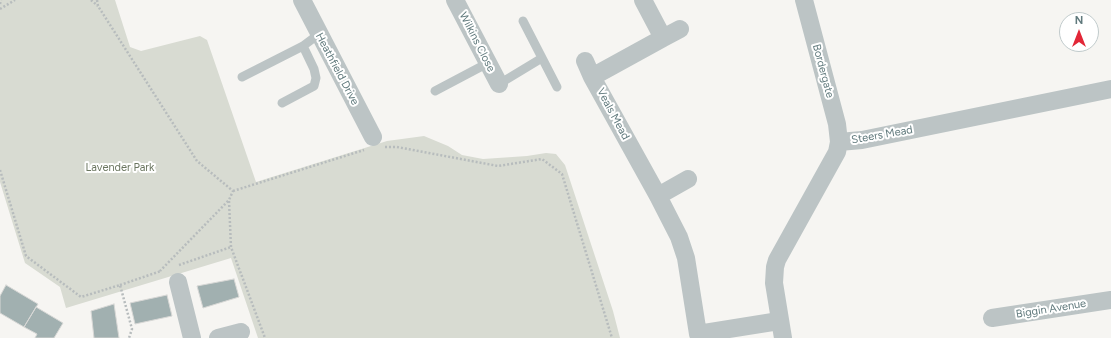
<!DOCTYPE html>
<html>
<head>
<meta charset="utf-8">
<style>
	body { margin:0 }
	#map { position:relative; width:1111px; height:338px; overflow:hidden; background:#f6f5f2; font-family:Figtree,sans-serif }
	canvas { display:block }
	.north { position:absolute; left:1059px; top:12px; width:40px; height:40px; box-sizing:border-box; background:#fff; border:1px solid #c0cacb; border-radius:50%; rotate:0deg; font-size:11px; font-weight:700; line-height:16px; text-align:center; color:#617a7d }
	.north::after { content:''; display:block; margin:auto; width:14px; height:18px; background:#e22737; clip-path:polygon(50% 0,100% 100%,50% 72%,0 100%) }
</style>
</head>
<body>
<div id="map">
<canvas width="1111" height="338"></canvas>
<div class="north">N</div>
</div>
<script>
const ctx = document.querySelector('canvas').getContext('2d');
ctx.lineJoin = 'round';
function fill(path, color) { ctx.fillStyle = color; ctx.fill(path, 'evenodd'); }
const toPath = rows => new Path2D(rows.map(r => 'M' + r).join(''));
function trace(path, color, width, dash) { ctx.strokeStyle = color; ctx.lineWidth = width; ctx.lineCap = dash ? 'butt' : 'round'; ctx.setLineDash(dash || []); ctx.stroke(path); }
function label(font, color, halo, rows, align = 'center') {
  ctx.font = font + ' Figtree,sans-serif'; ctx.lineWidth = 4; ctx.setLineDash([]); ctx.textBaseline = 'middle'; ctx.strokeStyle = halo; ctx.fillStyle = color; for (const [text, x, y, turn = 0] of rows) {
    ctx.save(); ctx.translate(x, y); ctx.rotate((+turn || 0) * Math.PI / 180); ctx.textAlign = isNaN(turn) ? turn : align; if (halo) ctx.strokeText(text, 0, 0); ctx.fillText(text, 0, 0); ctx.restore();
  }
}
fill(toPath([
	[0,0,115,0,130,47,141,51,200,36,207,40,256,182,387,141,424,136,448,146,462,155,483,159,527,156,546,153,556,154,565,165,613,311,620,338,258,338,231,258,66,308,60,287,25,263,0,182]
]), '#d8dbd2');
const building = toPath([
	[234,279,239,297,203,308,197,286,234,279],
	[6,285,38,304,24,327,0,313,0,296,6,285],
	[167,295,172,316,135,324,130,303,167,295],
	[114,304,119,338,94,338,91,311,114,304],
	[36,307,63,323,54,338,35,338,37,334,24,327,36,307]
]);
fill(building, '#a1b0b0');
trace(building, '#d7d7d5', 1);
trace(toPath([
	[91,0,98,6],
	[97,0,98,6,197,161,233,191,229,200,160,271],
	[0,4,1,0],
	[0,9,15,0],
	[385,147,397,147,498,166,542,159,562,174,612,338],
	[0,170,26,256,81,297,120,285,132,329,129,338],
	[233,191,364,150],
	[229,201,231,247,265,338],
	[179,265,231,247],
	[120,285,161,271]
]), '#b7bcbd', 2.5, [2, 2]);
trace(toPath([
	[523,21,557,87],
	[242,77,303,46,319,34],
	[499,84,542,58],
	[435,91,488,63],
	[282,103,314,86,316,78,314,69,303,46]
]), '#bcc4c5', 9);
trace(toPath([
	[302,0,373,137],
	[455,0,499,84],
	[643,0,663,38,592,77,658,196,679,237,686,258,698,334,779,321],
	[804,0,837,124,839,142],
	[663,38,680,29],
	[585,61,592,77],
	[658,196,688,179],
	[178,282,192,338],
	[992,318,1111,300],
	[218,338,241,332],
	[783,338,774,283,775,267,777,260,837,152,839,142,862,140,1111,89]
]), '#bcc4c5', 18);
label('11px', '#617a7d', '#fff', [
	["Wilkins Close",477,42,63],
	["Heathfield Drive",337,69,62],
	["Bordergate",823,71,75],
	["Veals Mead",613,114,62],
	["Steers Mead",882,135,-10],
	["Biggin Avenue",1051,309,-9]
]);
label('11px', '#6b7660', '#fff', [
	["Lavender Park",120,168]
]);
</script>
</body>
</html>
